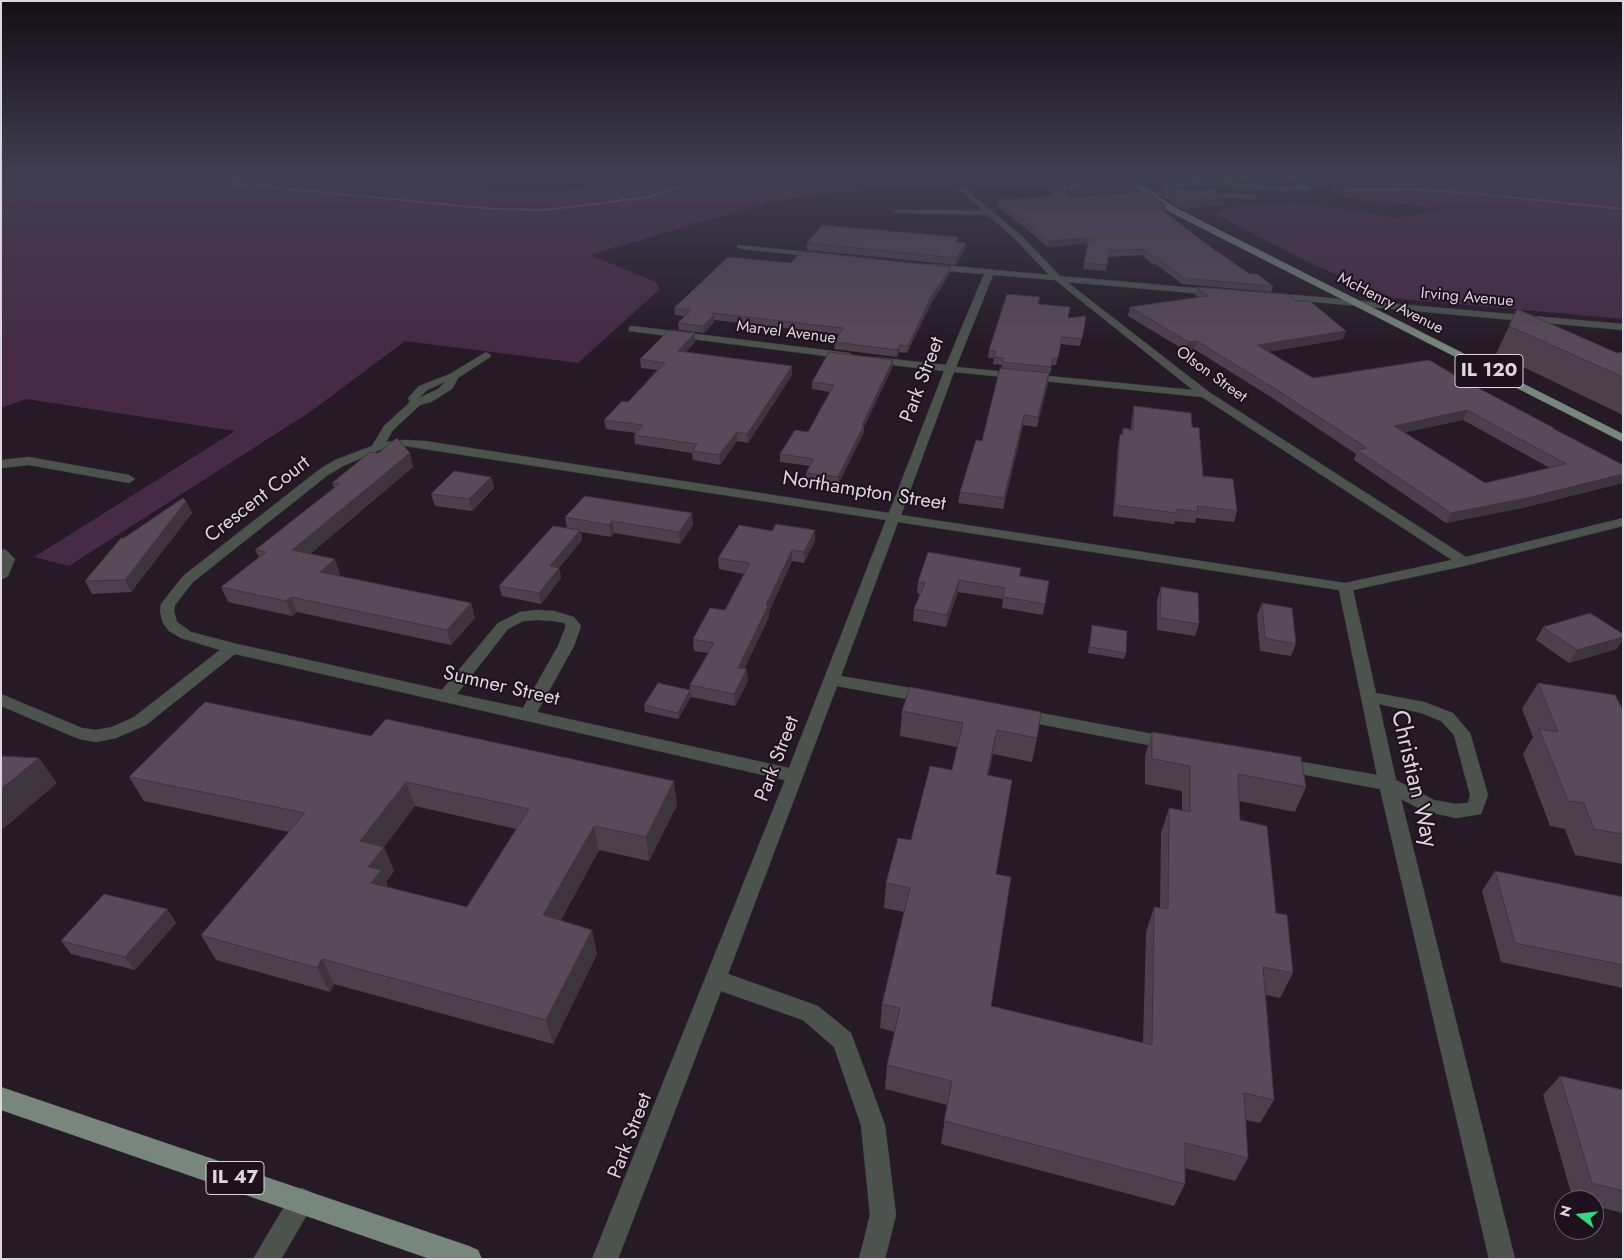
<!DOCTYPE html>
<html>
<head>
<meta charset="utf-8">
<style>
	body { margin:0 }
	#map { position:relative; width:1624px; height:1260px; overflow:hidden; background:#251a25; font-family:Jost,sans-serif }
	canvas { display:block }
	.frame { position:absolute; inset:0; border:2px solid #ded6de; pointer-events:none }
	.north { position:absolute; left:1554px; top:1190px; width:50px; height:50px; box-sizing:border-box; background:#1c111c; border:1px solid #6a606a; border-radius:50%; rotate:286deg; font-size:14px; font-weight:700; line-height:20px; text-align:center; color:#ded6de }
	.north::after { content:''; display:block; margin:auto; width:18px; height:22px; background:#36d881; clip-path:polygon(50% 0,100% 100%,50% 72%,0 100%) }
</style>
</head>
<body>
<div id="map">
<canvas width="1624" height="1260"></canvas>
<div class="frame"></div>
<div class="north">N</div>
</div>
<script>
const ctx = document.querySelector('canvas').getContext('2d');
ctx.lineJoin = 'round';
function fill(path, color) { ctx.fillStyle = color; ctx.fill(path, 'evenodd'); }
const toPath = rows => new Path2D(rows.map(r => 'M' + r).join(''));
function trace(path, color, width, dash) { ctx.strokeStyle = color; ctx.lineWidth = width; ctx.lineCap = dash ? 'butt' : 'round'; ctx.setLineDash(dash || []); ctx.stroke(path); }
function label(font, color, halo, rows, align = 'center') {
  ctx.font = font + ' Jost,sans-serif'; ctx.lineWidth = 4; ctx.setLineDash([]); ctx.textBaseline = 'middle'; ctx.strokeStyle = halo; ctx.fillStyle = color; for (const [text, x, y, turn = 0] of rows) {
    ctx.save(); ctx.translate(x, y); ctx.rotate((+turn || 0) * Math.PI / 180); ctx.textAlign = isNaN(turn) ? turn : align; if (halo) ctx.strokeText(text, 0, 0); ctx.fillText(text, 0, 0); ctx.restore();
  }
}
fill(toPath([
	[1,174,517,174,489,190,508,192,650,182,660,174,964,174,939,179,769,202,590,255,656,282,660,289,578,363,405,341,310,412,69,566,34,557,235,431,26,399,1,408],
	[1367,174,1623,174,1623,319,1393,298,1310,263,1215,214,1240,204,1296,202,1399,218,1444,209,1345,198,1330,190,1383,184]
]), '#462a46');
fill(toPath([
	[130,174,143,174,492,208,544,209,649,196,680,185,686,174,690,174,683,187,651,198,544,211,492,210,130,174],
	[1412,188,1478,193,1623,208,1623,210,1478,195,1412,190,1349,191,1347,190,1349,189,1412,188]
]), '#805b80');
const minor = toPath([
	[1279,174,1287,174,1311,188,1307,190,1282,191,1215,185,1166,187,1162,185,1166,183,1215,181,1282,187,1299,186,1279,174],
	[960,185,1022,236,1060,276,1218,290,1219,292,1215,295,1067,282,1209,392,1466,557,1623,518,1623,526,1464,566,1353,590,1376,693,1424,702,1453,713,1470,733,1488,795,1481,814,1456,818,1424,811,1401,799,1515,1259,1489,1259,1380,789,1285,771,1279,770,1276,765,1279,760,1285,759,1377,775,1339,590,898,522,841,676,928,691,934,693,936,697,934,701,928,703,837,686,728,974,818,1006,851,1033,885,1125,896,1215,885,1259,859,1259,870,1215,861,1125,834,1047,803,1020,721,991,618,1259,592,1259,785,780,235,654,146,725,116,738,96,742,79,739,1,706,1,694,82,728,96,730,112,727,134,717,220,650,181,638,169,631,163,623,160,611,161,604,183,576,320,469,335,460,372,446,384,426,410,402,408,398,419,386,450,374,486,352,491,355,490,357,458,378,452,389,431,402,420,405,393,430,386,442,405,440,425,441,889,513,944,371,874,363,869,360,874,357,946,365,984,274,932,270,928,267,932,264,1049,275,1016,240,988,215,897,213,893,211,897,209,983,211,958,188,958,186,960,185],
	[993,275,1055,280,1193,390,956,367,993,275],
	[954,372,1202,397,1452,560,1345,583,901,515,954,372],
	[445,382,438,389,419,398,427,390,445,382],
	[405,446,886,520,789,768,537,712,574,646,581,626,574,617,554,611,536,610,520,612,498,623,442,690,233,643,191,632,177,622,174,611,175,605,193,582,328,475,343,466,382,449,405,446],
	[536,620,554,621,564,623,566,626,558,646,523,708,457,694,508,629,523,621,536,620],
	[1379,704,1421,713,1441,721,1454,735,1470,795,1468,803,1456,804,1434,800,1396,780,1379,704],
	[1092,186,1092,188,1090,189,1064,191,1075,199,1071,201,1053,189,1057,187,1092,186],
	[1181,191,1184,191,1184,195,1134,196,1130,194,1134,192,1181,191],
	[1201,192,1254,195,1258,197,1254,199,1204,196,1201,196,1201,192],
	[738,245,819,253,823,255,819,257,741,249,737,247,738,245],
	[1273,293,1623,324,1623,330,1270,298,1268,296,1273,293],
	[632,326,849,353,854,356,849,359,629,331,629,327,632,326],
	[29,457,129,475,135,479,129,483,29,465,1,468,1,460,29,457],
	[1,549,6,550,15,559,8,576,1,580,1,549],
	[1019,709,1169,737,1175,739,1178,743,1175,747,1169,749,1013,719,1011,715,1013,711,1019,709],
	[302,1188,311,1192,315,1201,281,1259,253,1259,293,1192,302,1188]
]);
const major = toPath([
	[1118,174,1125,174,1176,208,1623,434,1623,442,1170,212,1118,174],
	[1,1087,469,1246,478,1250,482,1259,430,1259,1,1110,1,1087]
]);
trace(minor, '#3f343f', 1);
trace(major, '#3f343f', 1);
trace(toPath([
	[1,214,125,174]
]), '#6c626c', 2, [0.5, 2]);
fill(minor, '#4c534d');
fill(major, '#78877c');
fill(toPath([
	[1030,174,1079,174,1084,178,1083,183,1137,190,1074,195,1070,192,1071,184,1074,184,1057,185,1056,186,1071,197,1165,211,1163,211,1209,246,1250,274,1273,286,1271,292,1182,284,1155,264,1152,264,1142,255,1108,257,1106,271,1083,269,1088,244,1048,247,998,206,998,200,1055,196],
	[1183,174,1284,174,1282,181,1255,183,1215,179,1193,180],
	[1163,188,1226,197,1224,205,1182,209,1162,196],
	[958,237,958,242,966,243,965,249,956,265,807,250,807,243],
	[791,263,950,273,931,304,907,353,899,352,897,357,834,349,835,342,839,334,714,320,714,322,704,333,679,330,678,323,685,316,675,315,674,308],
	[1197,287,1343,339,1268,352,1313,378,1463,380,1553,429,1623,465,1623,483,1522,508,1446,523,1354,460,1356,454,1274,399,1194,349,1186,351,1128,316,1130,307,1198,297,1195,295],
	[1463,420,1550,468,1485,483,1404,432],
	[1039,304,1068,318,1086,316,1080,346,1061,344,1056,365,1052,365,1050,374,1049,374,1048,383,1037,427,1023,425,1003,509,958,503,960,492,982,441,1001,369,1002,365,993,364,994,358,988,358,989,350],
	[1509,326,1617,353,1623,352,1623,415,1496,354],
	[695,333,695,342,686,352,792,366,792,375,748,443,737,441,720,465,693,460,692,453,635,444,634,435,636,433,606,429,604,420,628,402,657,370,641,368,640,359],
	[893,360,893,366,864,427,864,432,838,485,806,480,806,473,810,466,780,462,780,454,808,432,830,392,812,389,812,382],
	[1134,406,1192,427,1203,476,1237,511,1234,522,1196,518,1195,523,1175,521,1174,524,1113,516,1118,445,1120,434,1122,434,1123,428,1131,429,1132,417],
	[413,467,310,554,340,574,338,576,471,603,475,618,451,645,297,612,292,616,228,602,221,587,259,557,255,550,334,488,332,483],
	[491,477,494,488,472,511,435,506,431,494],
	[186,501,192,513,131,592,92,594,85,581,124,538],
	[565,517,693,525,680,544,614,533,611,537,581,532,582,540,559,568,561,578,541,604,502,596,499,586,567,528],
	[815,541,804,563,792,561,769,612,769,617,744,669,748,681,735,706,691,697,678,719,645,712,644,705,690,690,690,685,708,653,694,651,693,639,725,610,744,574,719,569,718,558],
	[1021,568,1020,576,1049,581,1043,615,1002,608,1003,599,958,592,946,627,913,621,914,609,920,594,917,593,918,582],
	[1161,587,1199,624,1195,636,1157,630,1157,600],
	[1262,603,1296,644,1291,656,1260,651,1257,615],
	[1092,625,1126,653,1124,659,1088,653],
	[1543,627,1617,649,1569,663,1536,640],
	[1538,683,1623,710,1623,864,1575,855,1565,829,1550,826,1523,754,1533,737,1522,709],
	[205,702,677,805,649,861,599,850,561,920,597,954,553,1044,334,984,330,992,216,960,201,935,289,832,144,801,129,777],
	[415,806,516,829,467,907,388,887,386,882,394,871,384,847],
	[902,711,1037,738,1032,762,993,754,988,776,996,874,991,1006,1143,1043,1146,932,1154,907,1160,908,1161,833,1169,808,1182,810,1182,791,1145,784,1145,756,1152,732,1306,787,1295,812,1239,801,1240,820,1276,913,1293,973,1280,998,1266,995,1274,1100,1260,1123,1246,1120,1248,1158,1235,1181,1185,1168,1185,1184,1174,1206,941,1144,947,1105,885,1089,887,1065,895,1032,880,1028,882,1004,904,912,884,908,886,883,952,770,957,747,900,736],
	[1495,871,1623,897,1623,988,1501,962,1482,891],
	[167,909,176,923,135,970,71,954,61,941],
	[1560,1076,1623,1090,1623,1213,1594,1206,1594,1200,1573,1200,1543,1095]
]), '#4c404c');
fill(toPath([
	[1084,178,1083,183,1057,185,1051,188,1052,183,1058,180],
	[1139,182,1137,190,1074,195,1075,187],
	[1226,197,1224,205,1182,209,1184,201],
	[1166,205,1165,211,1156,211,1157,206],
	[1089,238,1088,244,1048,247,1048,241],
	[966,243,965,249,956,265,956,258],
	[951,267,950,273,931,304,907,353,908,346,931,297],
	[714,315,714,322,704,333,703,326],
	[1346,331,1343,339,1254,354,1257,345],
	[695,333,695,342,679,360,678,351],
	[1197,341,1194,349,1186,351,1188,342],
	[900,345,899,352,897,357,897,350],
	[893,360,893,366,864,427,864,432,838,485,838,477],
	[792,366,792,375,748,443,747,434],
	[1049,373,1048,383,1037,427,1038,417],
	[1467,410,1463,420,1390,436,1394,426],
	[1024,415,1023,425,1003,509,1004,498],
	[737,432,737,441,720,465,719,455],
	[410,453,413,467,297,565,292,550],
	[1623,474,1623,483,1522,508,1446,523,1451,513],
	[491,477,494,488,472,511,469,499],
	[186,501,192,513,131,592,125,580],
	[692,513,693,525,680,544,679,532],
	[612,521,614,533,611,537,609,525],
	[580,530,582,540,559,568,561,578,541,604,539,593,550,566],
	[815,530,815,541,804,563,804,552],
	[792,550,792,561,769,612,769,617,739,680,738,668,766,605],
	[335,559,340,574,325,587,320,572],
	[959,580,958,592,946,627,947,615],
	[291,597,297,612,292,616,286,601],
	[471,603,475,618,451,645,447,630],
	[1623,637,1623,640,1617,649,1569,663,1577,650],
	[747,669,748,681,735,706,734,694],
	[690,690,691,697,678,719,678,713],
	[997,730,993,754,983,800,987,775],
	[39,758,57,783,8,825,1,830,1,789],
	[674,781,677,805,649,861,646,837],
	[406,782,415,806,384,847,394,871,386,882,391,895,371,883,368,867,360,841],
	[594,826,599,850,550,940,543,915],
	[167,909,176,923,135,970,125,957],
	[592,930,597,954,553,1044,546,1020],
	[322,959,334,984,330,992,317,968]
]), '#3e343e');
const building = toPath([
	[1037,174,1079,174,1084,178,1058,180,1052,183,1071,197,1148,192,1166,205,1157,206,1209,246,1250,274,1257,274,1273,286,1183,278,1156,257,1153,258,1143,249,1109,251,1107,265,1084,263,1089,238,1048,241,998,200,1061,196,1037,174],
	[1135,179,1139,182,1075,187,1071,184,1135,179],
	[1163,188,1214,190,1226,197,1184,201,1163,188],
	[822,225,958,237,956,242,966,243,956,258,807,243,822,225],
	[801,251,951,267,931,297,908,346,900,345,897,350,835,342,843,328,712,313,714,315,703,326,678,323,691,310,674,308,728,257,791,263,801,251],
	[1197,287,1287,294,1297,301,1310,301,1346,331,1257,345,1313,378,1429,360,1463,380,1554,428,1552,428,1623,465,1623,474,1527,498,1451,513,1357,450,1367,448,1277,390,1197,341,1188,342,1130,307,1208,296,1197,287],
	[1467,410,1566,464,1485,483,1394,426,1467,410],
	[1007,294,1040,297,1038,304,1070,307,1068,318,1086,316,1082,339,1062,337,1058,358,1053,358,1051,367,1002,362,1004,358,994,357,996,351,989,350,1007,294],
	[1517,309,1617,353,1623,352,1623,377,1509,326,1517,309],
	[669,330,695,333,678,351,792,366,747,434,737,432,719,455,692,451,697,444,634,435,643,425,604,420,622,401,628,402,665,363,640,359,669,330],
	[829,352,893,360,862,425,864,425,838,477,806,473,814,459,780,454,795,430,808,432,834,385,812,382,829,352],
	[1000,368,1049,373,1038,417,1024,415,1004,498,960,492,976,440,982,441,1000,368],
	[1134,406,1191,413,1192,427,1199,428,1203,476,1233,479,1237,511,1197,506,1198,512,1177,509,1177,513,1115,505,1120,434,1123,435,1123,428,1133,430,1134,406],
	[397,438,410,453,292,550,335,559,320,572,471,603,447,630,291,597,286,601,221,587,266,552,255,550,339,484,332,483,370,452,378,453,397,438],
	[454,471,491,477,469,499,431,494,454,471],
	[585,496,692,513,679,532,612,521,609,525,565,517,585,496],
	[183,498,186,501,125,580,85,581,121,538,124,538,183,498],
	[776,524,815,530,804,552,792,550,766,605,768,606,738,668,747,669,734,694,690,685,714,643,693,639,710,608,725,610,750,563,718,558,739,525,772,531,776,524],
	[553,526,580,530,550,566,559,568,539,593,499,586,553,526],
	[928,552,1021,568,1019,576,1049,581,1045,604,1003,597,1005,588,959,580,947,615,914,609,925,583,918,582,928,552],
	[1161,587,1198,593,1199,624,1160,618,1161,587],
	[1262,603,1292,608,1296,644,1265,638,1262,603],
	[1590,613,1623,634,1623,637,1577,650,1543,627,1590,613],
	[1092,625,1127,631,1126,653,1090,647,1092,625],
	[658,683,690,690,678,713,644,705,658,683],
	[1538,683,1615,695,1623,710,1623,834,1594,829,1584,803,1568,801,1539,729,1558,732,1538,683],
	[910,687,1041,712,1037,738,997,730,987,775,1012,780,996,874,1011,877,991,1006,1152,1045,1154,907,1168,909,1169,808,1190,812,1190,766,1152,759,1152,732,1301,757,1306,787,1238,774,1240,820,1267,826,1276,913,1287,915,1293,973,1263,967,1274,1100,1244,1093,1248,1158,1185,1143,1185,1184,944,1121,952,1081,887,1065,900,1008,882,1004,910,888,886,883,898,838,911,840,930,766,952,770,963,723,902,711,910,687],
	[205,702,371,736,386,719,674,781,646,837,594,826,543,915,592,930,546,1020,322,959,317,968,201,935,305,813,129,777,205,702],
	[406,782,529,809,467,907,371,883,381,870,368,867,384,847,360,841,406,782],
	[1,756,39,758,1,789,1,756],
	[1495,871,1623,897,1623,965,1515,943,1495,871],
	[104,894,167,909,125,957,61,941,104,894],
	[1560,1076,1623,1090,1623,1191,1592,1183,1560,1076]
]);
fill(building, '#584a58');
trace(building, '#3e343e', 1);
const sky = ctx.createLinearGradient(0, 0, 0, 350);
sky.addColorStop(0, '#140e14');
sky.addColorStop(0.5, '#403e51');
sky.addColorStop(1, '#403e5100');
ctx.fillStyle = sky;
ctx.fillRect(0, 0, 1624, 350);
label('16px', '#ded6de', '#1c111c', [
	["Irving Avenue",1467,298,5],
	["McHenry Avenue",1390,304,27],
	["Marvel Avenue",786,333,7],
	["Olson Street",1211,375,36]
]);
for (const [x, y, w] of [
	[1489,371,68],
	[235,1178,58]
]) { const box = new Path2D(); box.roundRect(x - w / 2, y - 16.5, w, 33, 4); ctx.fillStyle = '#1c111c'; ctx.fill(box); trace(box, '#ded6de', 1); }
label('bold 19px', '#ded6de', null, [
	["IL 120",1489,371],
	["IL 47",235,1178]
]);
label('20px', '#ded6de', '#1c111c', [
	["Park Street",923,380,-69],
	["Northampton Street",864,492,9],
	["Crescent Court",258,500,-38],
	["Sumner Street",501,687,13],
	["Park Street",778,759,-69],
	["Park Street",631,1136,-69]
]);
label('24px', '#ded6de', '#1c111c', [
	["Christian Way",1413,779,77]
]);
</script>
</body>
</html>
